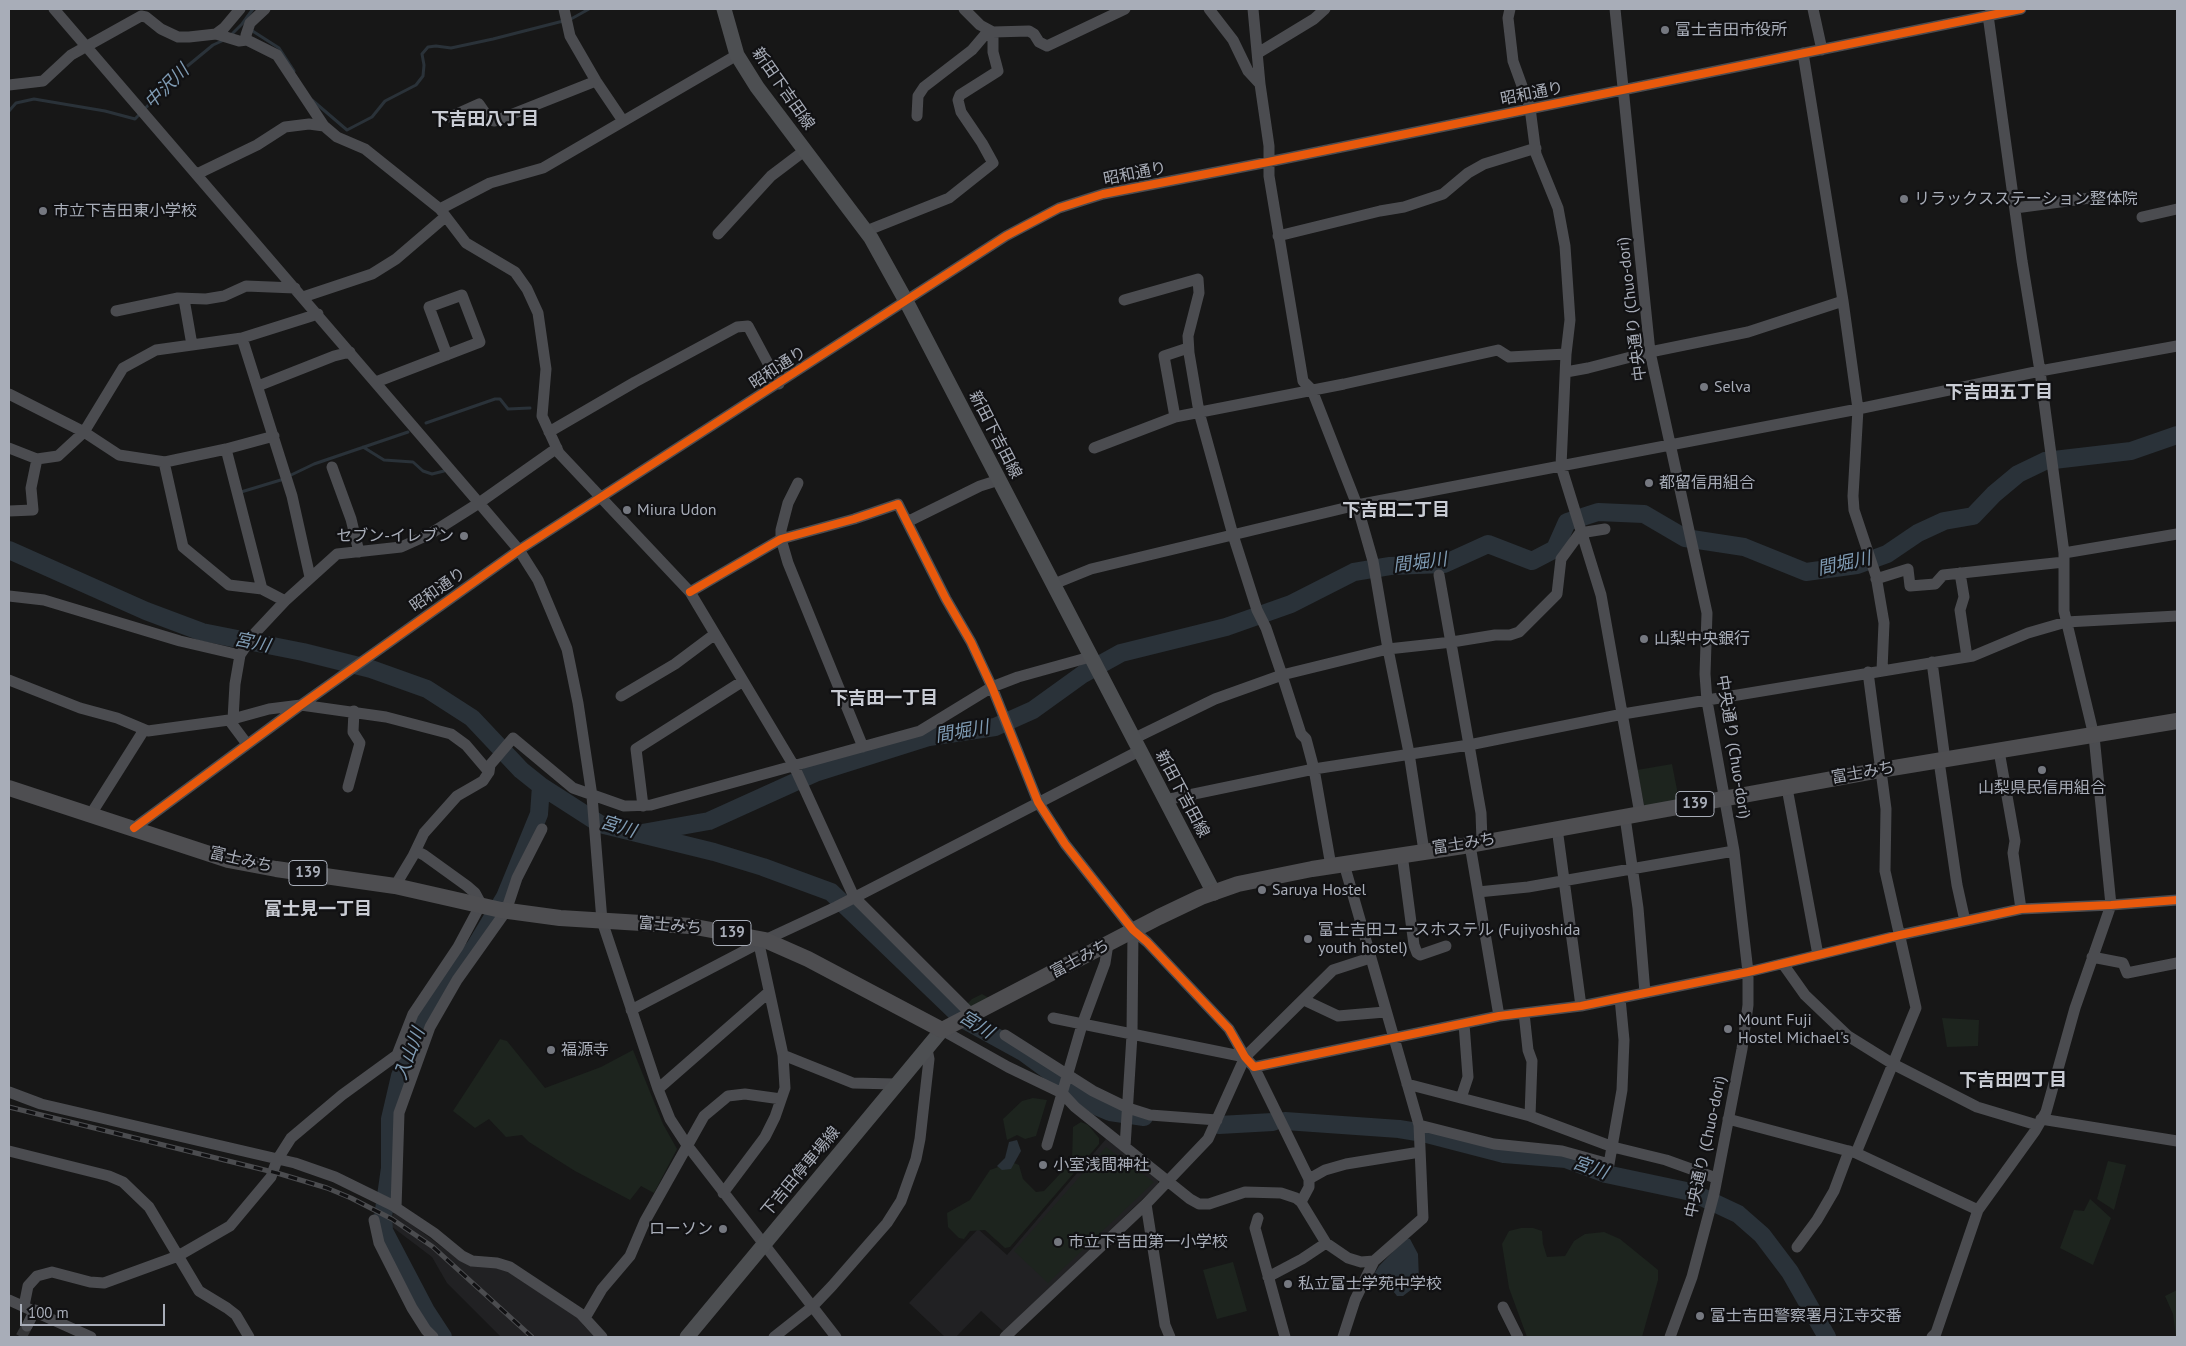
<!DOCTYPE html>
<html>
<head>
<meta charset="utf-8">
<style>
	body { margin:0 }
	#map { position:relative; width:2186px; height:1346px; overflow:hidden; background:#171717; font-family:"PT Sans",sans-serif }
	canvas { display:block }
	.frame { position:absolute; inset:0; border:10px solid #a8adb8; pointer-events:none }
	.scale { position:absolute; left:20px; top:1304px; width:145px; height:22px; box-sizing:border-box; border:2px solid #a8adb8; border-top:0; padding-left:6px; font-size:15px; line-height:18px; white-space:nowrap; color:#a8adb8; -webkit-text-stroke:4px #111113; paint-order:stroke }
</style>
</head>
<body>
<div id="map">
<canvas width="2186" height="1346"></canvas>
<div class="frame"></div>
<div class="scale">100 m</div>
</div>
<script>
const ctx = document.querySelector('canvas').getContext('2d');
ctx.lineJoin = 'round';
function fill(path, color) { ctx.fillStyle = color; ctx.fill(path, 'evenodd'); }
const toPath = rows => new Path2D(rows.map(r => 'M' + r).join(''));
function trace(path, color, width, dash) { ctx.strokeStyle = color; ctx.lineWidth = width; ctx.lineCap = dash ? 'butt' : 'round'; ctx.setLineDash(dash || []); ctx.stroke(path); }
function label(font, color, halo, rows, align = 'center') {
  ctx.font = font + ' "PT Sans","Noto Sans JP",sans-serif'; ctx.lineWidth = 4.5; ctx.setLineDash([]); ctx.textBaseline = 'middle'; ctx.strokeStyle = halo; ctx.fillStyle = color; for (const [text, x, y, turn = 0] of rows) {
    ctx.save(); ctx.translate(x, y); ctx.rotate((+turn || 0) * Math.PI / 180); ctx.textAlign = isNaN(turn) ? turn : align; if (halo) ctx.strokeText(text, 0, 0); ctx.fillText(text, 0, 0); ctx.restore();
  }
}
fill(toPath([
	[1106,1139,1158,1178,1158,1184,1004,1332,981,1311,956,1337,945,1337,909,1303,978,1229,1007,1255],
	[394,1211,462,1262,505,1269,580,1319,584,1326,596,1337,501,1337,447,1283,432,1257,391,1226]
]), '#212123');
fill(toPath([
	[1672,764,1680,805,1645,809,1637,770],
	[982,994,989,998,972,1012,965,1006,972,999],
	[1942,1018,1979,1020,1978,1046,1947,1047],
	[500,1039,507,1041,545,1088,601,1067,633,1050,663,1124,677,1149,654,1193,641,1186,630,1200,575,1171,529,1142,522,1135,506,1137,489,1119,475,1128,453,1111],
	[1033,1098,1047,1100,1036,1136,1025,1139,1017,1135,1007,1140,1003,1119,1022,1101],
	[1081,1122,1088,1125,1099,1138,1099,1144,1010,1247,1005,1248,985,1230,970,1231,964,1239,959,1238,948,1227,947,1213,970,1200,990,1170,1001,1166,1004,1159,1019,1165,1023,1179,1036,1192,1044,1191,1072,1161,1073,1127],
	[1106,1147,1154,1182,1048,1283,1014,1251],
	[2108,1161,2126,1165,2114,1210,2097,1199],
	[2090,1199,2111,1218,2093,1265,2060,1248,2074,1210,2084,1211],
	[1521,1228,1533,1228,1542,1231,1543,1244,1547,1257,1565,1256,1574,1241,1585,1234,1604,1232,1620,1239,1652,1265,1658,1270,1658,1280,1642,1337,1527,1337,1509,1288,1502,1244,1509,1231],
	[1233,1262,1247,1311,1217,1319,1203,1270],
	[2177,1290,2177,1337,2176,1337,2173,1314,2165,1296]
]), '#1d241e');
fill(toPath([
	[1017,1140,1021,1151,1011,1169,1002,1170,997,1166,1005,1158,1009,1142],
	[1406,1238,1410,1239,1418,1254,1419,1280,1416,1286,1403,1296,1397,1296,1390,1287,1372,1287,1368,1284,1379,1266]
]), '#2a3239');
trace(toPath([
	[251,30,279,48,294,71],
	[231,35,242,24,253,9],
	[312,100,347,130,372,117,385,101,416,85,423,76,424,65,422,54,428,47,436,46,451,48,493,39,571,19,589,9],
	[9,111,16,103,34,99,105,111,135,119,157,96,161,89,168,82,213,45,224,40],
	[426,423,495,399,500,399,508,409,530,408],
	[363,447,384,460,413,462,423,471,432,474,444,471],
	[289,476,314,464,408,432],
	[241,492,284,479]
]), '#2a3239', 3);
trace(toPath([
	[9,550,146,611,202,632,303,652,371,669,427,689,472,718,521,770,541,786,600,824,714,852,763,867,831,892,963,1019,1023,1052,1098,1107,1110,1112,1144,1117],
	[642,833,709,821,815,773,929,737,995,727,1033,710,1083,674,1121,653,1226,627,1291,604,1354,572,1390,566,1444,564,1488,544,1532,561,1555,549,1567,522,1598,512,1644,514,1685,538,1744,547,1806,572,1857,565,1887,554,1918,533,1944,521,1973,516,1994,494,2018,474,2045,461,2131,451,2177,435],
	[1285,1121,1399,1129,1423,1133,1504,1154,1566,1159,1606,1174,1691,1192,1704,1198,1738,1214,1762,1235,1790,1272,1827,1337],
	[1219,1125,1273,1122],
	[443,1337,426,1311,384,1231,383,1217,390,1168,390,1119,400,1076,432,1000,475,947,505,897,539,814,541,786]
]), '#2a3239', 18);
trace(toPath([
	[21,1337,27,1326]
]), '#343537', 11, [11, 5.5]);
trace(toPath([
	[54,9,479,503,519,550,538,580,567,649,578,703,592,796,602,921,658,1089,670,1119,687,1145,836,1337],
	[564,9,570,36,596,81,623,121],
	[964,9,980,25,993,32,1029,31,1034,34,1039,42,1047,46,1125,9],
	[1209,9,1233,40,1248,71,1260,84],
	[1253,9,1260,84,1269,146,1269,176,1303,381,1312,390,1357,505,1373,561,1388,649,1409,753,1424,851],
	[1510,9,1508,18,1513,61,1530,108,1536,154,1558,208,1565,246,1570,320,1566,354,1561,466,1601,595,1640,814],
	[1615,9,1650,352,1707,613,1705,674,1707,701,1734,851,1748,972,1748,1005,1742,1049,1714,1194,1692,1277,1670,1337],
	[1813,9,1822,50],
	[216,34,239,41,247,40,277,55,324,126],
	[247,40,246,35,250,23,265,9],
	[1258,53,1314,19,1325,9],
	[1803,53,1843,301,1858,409,1853,496,1854,510,1876,576,1884,623,1882,670],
	[9,85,43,81,71,55,141,16,146,17,161,29,178,37,189,37,216,34,224,28,240,9],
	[917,116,918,96,924,87,972,50,989,30],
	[450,117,479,104,490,120,495,121,596,81],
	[197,174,257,145,285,127,309,124,324,126,337,137,365,149,440,209,466,243,515,272,527,289,538,313,546,369,542,416,559,453,690,592,794,766,854,897,971,1014],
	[2015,208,2090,198],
	[440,209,490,183,543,168,737,55],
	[2142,217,2177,209],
	[866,231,949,198,993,163,982,143,961,112,958,100,960,95,998,71,993,52,993,32],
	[718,234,771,176,804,151],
	[1278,236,1380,211,1404,207,1443,194,1468,173,1484,164,1536,148],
	[303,297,372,274,396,259,445,217],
	[184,299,192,345],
	[1124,300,1198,279,1199,293,1188,336,1189,353,1199,412,1233,535,1257,610,1266,628,1282,675,1301,734,1306,739,1314,769,1331,866],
	[116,311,178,298,206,299,224,296,246,286,295,288],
	[242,338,292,496,310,577],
	[1566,372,1588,368,1650,352,1748,332,1843,301],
	[376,382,480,342,462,295,429,307,447,355],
	[258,386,334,356,350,352],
	[9,394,84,432,119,455,165,462,226,449,274,436],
	[1175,417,1164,356,1188,348],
	[549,432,635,382,737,327,748,326,779,384],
	[9,448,37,459,58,456,84,432,123,368,156,350,242,338,318,314],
	[1094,448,1175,417,1344,384,1498,350,1509,357,1566,354],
	[226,449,262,589],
	[164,462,183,547,229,585,262,589,285,601],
	[332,467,351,519,359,552],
	[798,483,788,503,781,530,781,539,788,563,863,747],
	[9,511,33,510,31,488,37,459],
	[907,522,980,486,999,480],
	[2064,553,2177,534],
	[1960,573,1964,597,1960,610,1967,657],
	[1439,575,1481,813,1482,841],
	[1876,579,1908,569,1910,586,1935,584,1943,575,2064,562],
	[1054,584,1091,569,1357,505,1858,409,2040,371,2177,346],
	[690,592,781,539,854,519,898,504,946,599,971,642,992,687,1038,802,1065,844,1133,930,1147,942,1229,1029,1245,1057,1254,1067,1499,1016,1581,1006,1748,972,1900,935,2021,909,2111,905,2177,900],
	[9,596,44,600,180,641,240,655,255,633,285,601,337,554,401,547,430,534,479,503,557,448],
	[1932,662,1945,760],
	[9,680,80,708,117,718,148,731,229,720,247,744],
	[621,696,675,664,715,634],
	[233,719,235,684,240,655],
	[229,720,269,709,301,705,386,717,451,734,466,745,489,772],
	[1133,739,1215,699,1282,675,1388,649,1452,642,1495,635,1510,635,1519,632,1557,594,1561,559,1580,533,1605,529],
	[1999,751,2015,841,2013,853,2021,909],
	[1939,761,1957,885,1965,921],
	[348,787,360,743,353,732,354,711],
	[1787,788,1818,955],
	[1165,800,1314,769,1469,745,1623,714,1973,656,2028,633,2066,622,2177,616],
	[643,806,636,749,743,681],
	[91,814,144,730],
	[1625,817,1638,908,1645,993],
	[134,828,301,705,519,550,1006,236,1059,208,1103,194,1268,162,2021,9],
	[1557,828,1581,1006],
	[1470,845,1499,1016],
	[1402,854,1414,945,1417,953,1420,955,1446,946],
	[395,886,413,856,424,833,457,796,483,781,489,772,490,765,513,738,573,788,624,806,651,805,920,731,992,687,1018,677,1090,657],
	[1478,892,1528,887,1734,851],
	[2092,957,2123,963,2127,973,2177,963],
	[1783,964,1805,995,1848,1036,1893,1064,1977,1107,2037,1125],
	[1304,1000,1338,1016,1385,1012],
	[631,1010,765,940,836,907,1139,751],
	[1524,1013,1528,1050,1532,1061,1530,1116],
	[1053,1018,1245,1057],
	[942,1030,1008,1067,1062,1093,1075,1107,1190,1199,1199,1204,1209,1204,1245,1192,1281,1193,1296,1198,1301,1202,1326,1243,1348,1258,1361,1262,1374,1261],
	[1005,1035,1093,1091,1128,1108,1150,1115,1217,1120],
	[783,1055,853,1083,895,1084],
	[1254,1067,1309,1179,1309,1187,1301,1202],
	[1407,1084,1530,1116,1613,1147,1666,1160,1716,1178],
	[658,1089,769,992],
	[9,1092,41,1104,295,1163,335,1177,392,1205,434,1233,462,1256,472,1261,497,1263,510,1267,581,1314,602,1337],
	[1461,1098,1468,1077,1464,1024],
	[1728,1119,1856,1153,1978,1210],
	[2041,1119,2177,1141],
	[1419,1125,1494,1144,1562,1151,1609,1164,1622,1090,1624,1040,1620,998],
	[1047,1145,1082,1025,1105,963,1108,944],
	[1125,1147,1132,1035,1133,930],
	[9,1151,109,1176,123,1182,149,1207,199,1291,227,1308,236,1315,249,1337],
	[1856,1153,1916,1008,1885,871,1886,809,1868,672],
	[1309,1179,1325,1170,1346,1164,1420,1152],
	[723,1193,765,1137,775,1117,785,1088,783,1055,759,944],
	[1146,1204,1165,1325,1170,1337],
	[396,1208,399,1113,430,1027,457,980,506,911,517,878,542,829],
	[1258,1218,1255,1228,1285,1337],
	[374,1220,379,1243,412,1308,426,1330,433,1337],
	[1797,1247,1817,1220,1834,1191,1849,1151],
	[1268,1277,1302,1259,1326,1243],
	[9,1300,91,1337],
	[24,1306,28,1286,37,1276,52,1272,90,1282,104,1283,178,1256,230,1226,271,1177,277,1160,291,1138,342,1095,397,1055,413,1014,458,947,481,904,475,893,467,886,424,855,416,851],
	[1503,1307,1518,1337],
	[585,1318,602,1289,630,1256,645,1221,704,1116,728,1096,745,1094,781,1099],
	[27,1326,35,1310],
	[774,1337,812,1307,832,1286,887,1223,901,1201,916,1159,920,1139,929,1059,927,1049],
	[1005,1337,1146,1204,1208,1139,1245,1057,1333,970,1370,958],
	[1343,1337,1355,1300,1374,1261,1423,1218,1419,1125,1344,864],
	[1932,1337,1936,1333,1978,1210,2035,1131,2046,1112,2075,1008,2111,905,2094,736,2064,611,2064,553,2040,371,2022,261,1988,15]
]), '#4b4c50', 11);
trace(toPath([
	[724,9,737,55,757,87,871,238,906,301,1214,893],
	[687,1337,942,1030]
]), '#4d4f52', 15);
trace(toPath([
	[9,788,228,860,276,869,395,886,501,910,560,918,690,926,765,940,808,959,942,1030,1159,917,1201,897,1238,884,1312,869,1470,845,1881,770,2177,721]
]), '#4e4e51', 16);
const rail = toPath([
	[9,1107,277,1173,327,1188,351,1198,392,1219,433,1247,532,1337]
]);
trace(rail, '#4b4c4f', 5);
trace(rail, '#111113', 3, [9]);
trace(toPath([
	[690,592,781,539,854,519,898,504,946,599,971,642,992,687,1038,802,1065,844,1133,930,1147,942,1229,1029,1245,1057,1254,1067,1499,1016,1581,1006,1748,972,1900,935,2021,909,2111,905,2177,900],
	[134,828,301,705,519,550,1006,236,1059,208,1103,194,1268,162,2021,9]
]), '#e8590c', 8);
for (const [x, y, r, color] of [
	[1665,30,5,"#757880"],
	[1904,199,5,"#757880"],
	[43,211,5,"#757880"],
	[1704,387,5,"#757880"],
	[1649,483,5,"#757880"],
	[627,510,5,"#757880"],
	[464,536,5,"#757880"],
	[1644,639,5,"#757880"],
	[2042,770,5,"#757880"],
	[1262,890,5,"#757880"],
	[1308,939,5,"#757880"],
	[1728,1029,5,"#757880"],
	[551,1050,5,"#757880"],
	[1043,1165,5,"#757880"],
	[723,1229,5,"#757880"],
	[1058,1242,5,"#757880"],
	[1288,1284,5,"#757880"],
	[1700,1316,5,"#757880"]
]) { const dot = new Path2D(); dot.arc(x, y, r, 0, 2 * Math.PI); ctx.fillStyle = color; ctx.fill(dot); trace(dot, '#111113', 2); }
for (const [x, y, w] of [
	[1695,804,38],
	[308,873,38],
	[732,933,38]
]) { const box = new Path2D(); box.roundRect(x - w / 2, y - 12.5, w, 25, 4); ctx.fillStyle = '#111113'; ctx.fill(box); trace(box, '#a8adb8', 1); }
label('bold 15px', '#a8adb8', null, [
	["139",1695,804],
	["139",308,873],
	["139",732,933]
]);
label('16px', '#a8adb8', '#111113', [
	["富士吉田市役所",1675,30],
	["リラックスステーション整体院",1914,199],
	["市立下吉田東小学校",53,211],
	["Selva",1714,387],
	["都留信用組合",1659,483],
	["Miura Udon",637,510],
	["セブン-イレブン",454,536,"right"],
	["山梨中央銀行",1654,639],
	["山梨県民信用組合",2042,788,"center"],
	["Saruya Hostel",1272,890],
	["富士吉田ユースホステル (Fujiyoshida",1318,930],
	["youth hostel)",1318,948],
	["Mount Fuji",1738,1020],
	["Hostel Michael's",1738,1038],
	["福源寺",561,1050],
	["小室浅間神社",1053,1165],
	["ローソン",713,1229,"right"],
	["市立下吉田第一小学校",1068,1242],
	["私立富士学苑中学校",1298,1284],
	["富士吉田警察署月江寺交番",1710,1316]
], 'left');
label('16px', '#a8adb8', '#111113', [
	["新田下吉田線",783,89,55],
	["昭和通り",1532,94,-11],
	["昭和通り",1135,174,-11],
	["中央通り (Chuo-dori)",1632,309,-97],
	["昭和通り",778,368,-33],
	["新田下吉田線",995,435,63],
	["昭和通り",438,590,-35],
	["中央通り (Chuo-dori)",1733,747,81],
	["富士みち",1863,773,-10],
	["新田下吉田線",1182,794,62],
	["富士みち",1464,844,-9],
	["富士みち",241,860,13],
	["富士みち",670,926,5],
	["富士みち",1080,959,-28],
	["中央通り (Chuo-dori)",1706,1147,-78],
	["下吉田停車場線",801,1172,-50]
]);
label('italic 18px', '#7f9bb3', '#111113', [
	["中沢川",167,87,-45],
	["間堀川",1420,563,-7],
	["間堀川",1844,564,-12],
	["宮川",252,643,12],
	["間堀川",962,732,-10],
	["宮川",618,827,17],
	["宮川",976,1025,32],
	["入山川",410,1054,-69],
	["宮川",1590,1168,19]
]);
label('bold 18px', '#c9ccd4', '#111113', [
	["下吉田八丁目",485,120],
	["下吉田五丁目",1999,393],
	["下吉田二丁目",1396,511],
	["下吉田一丁目",884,699],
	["富士見一丁目",318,910],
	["下吉田四丁目",2013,1081]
]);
</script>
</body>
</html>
